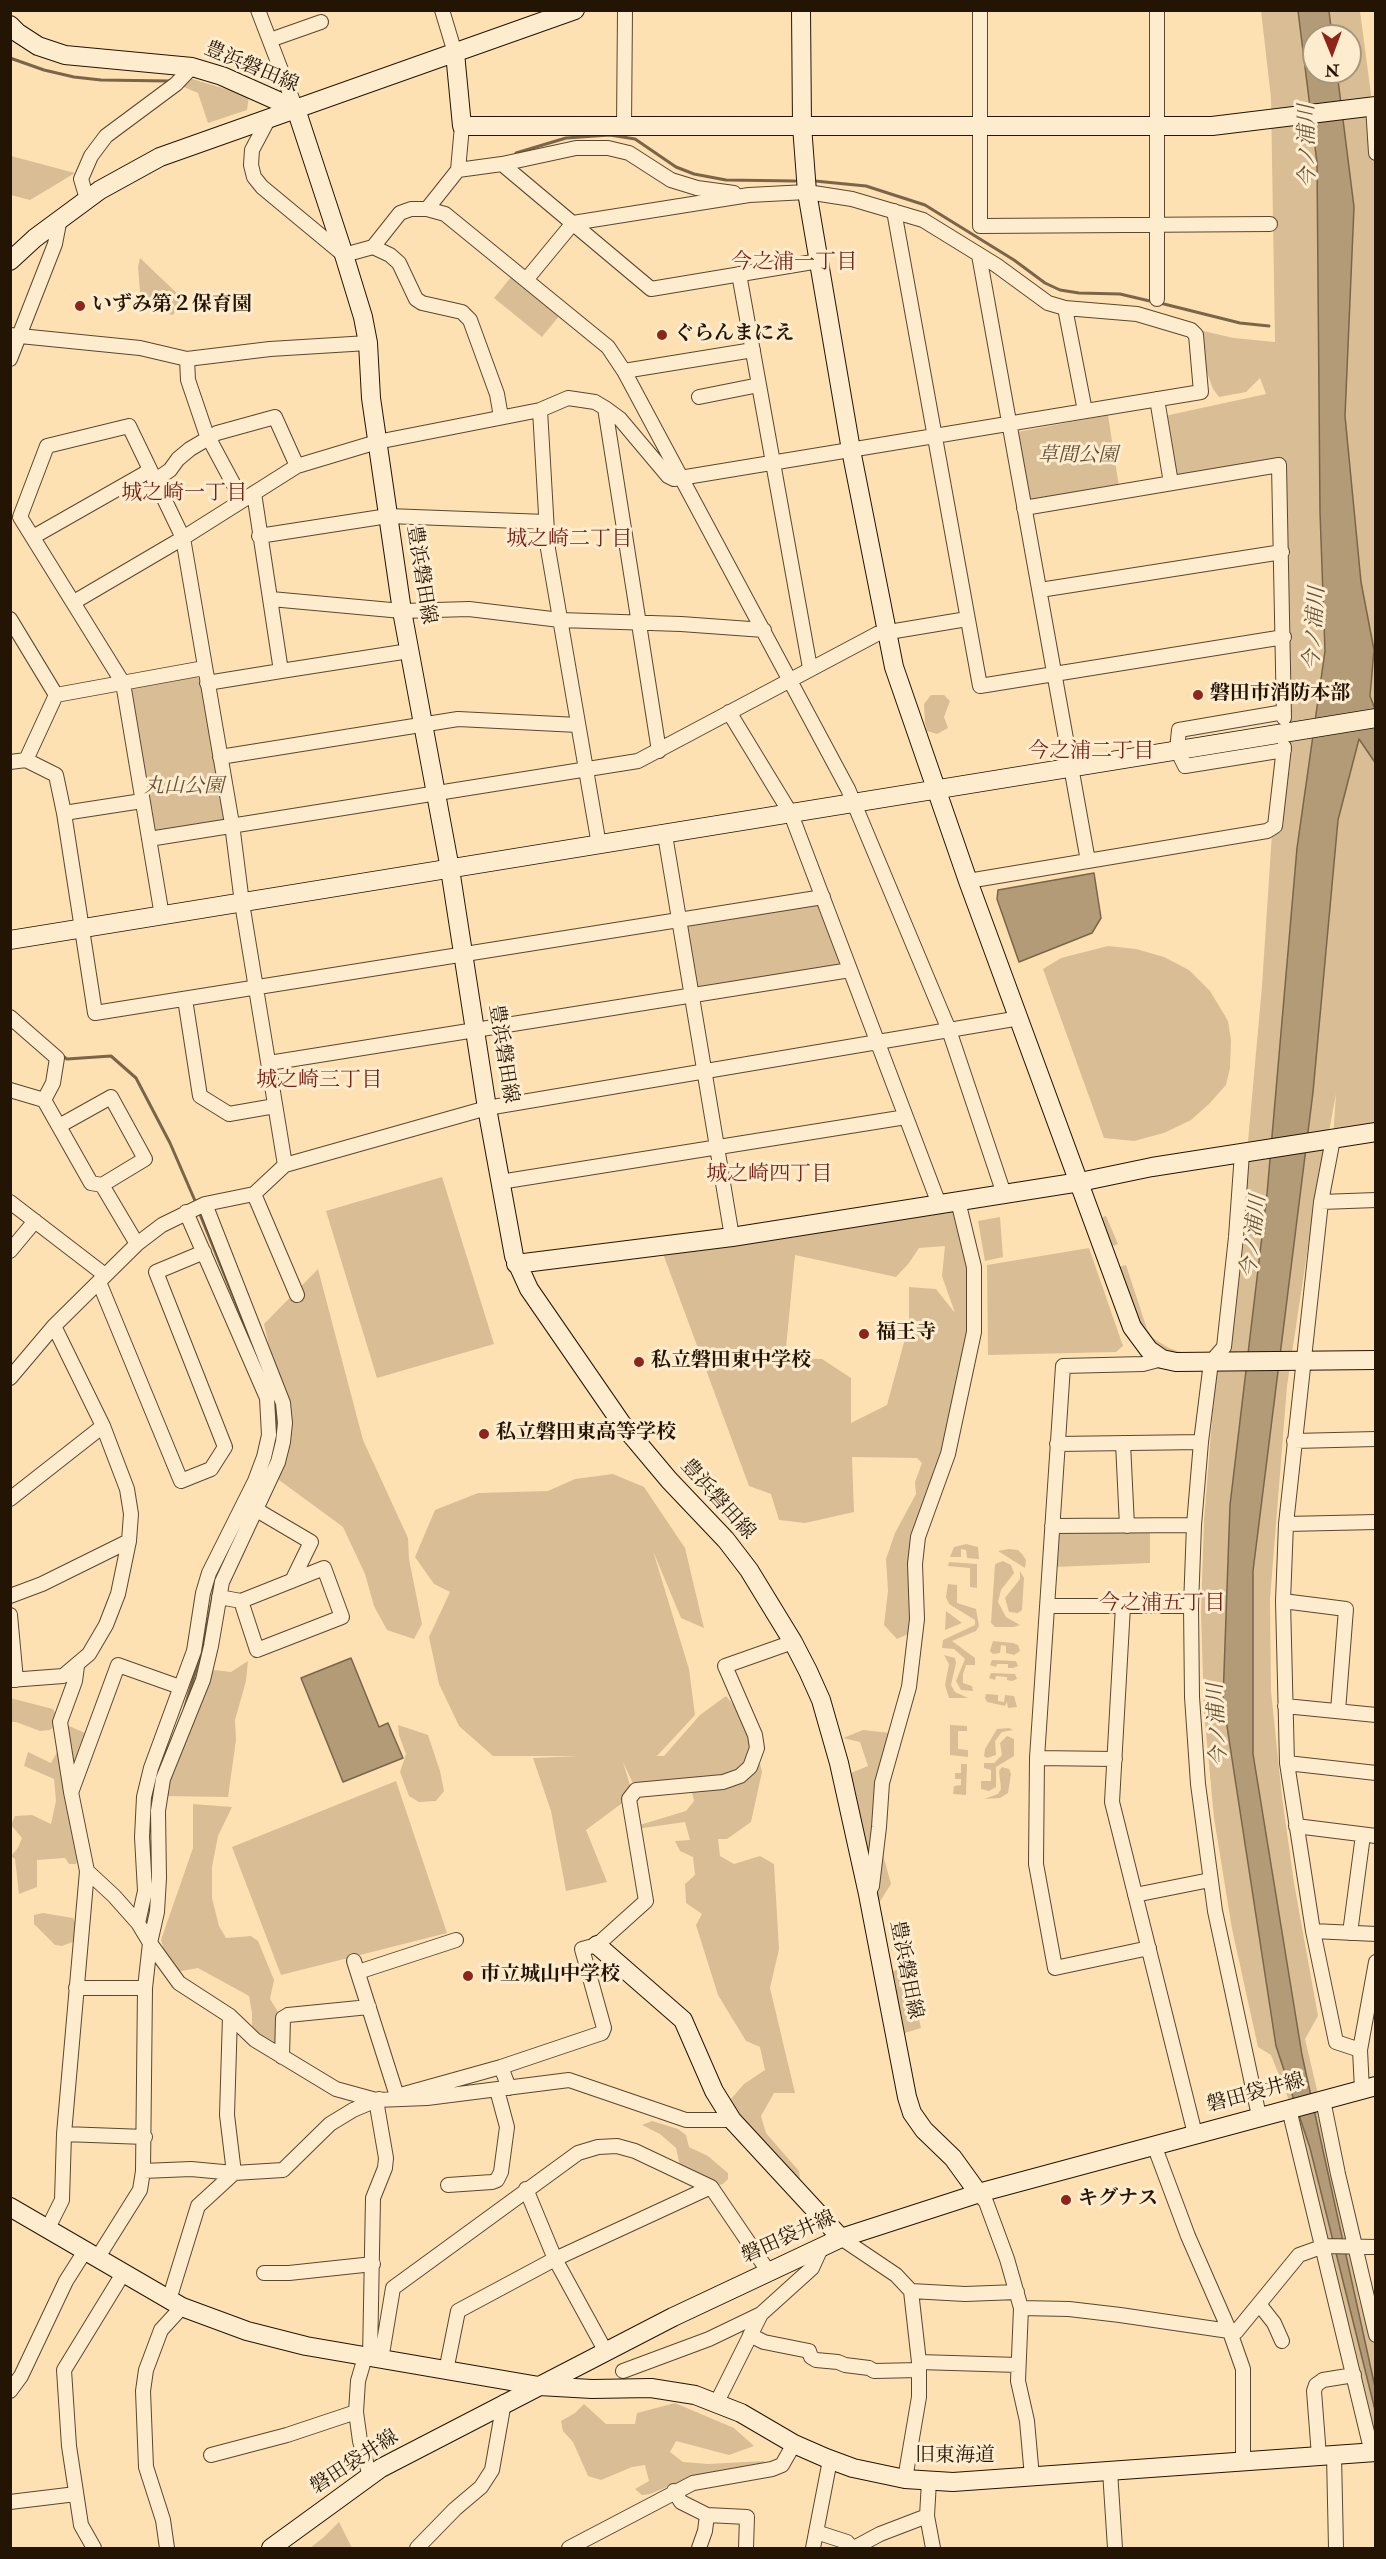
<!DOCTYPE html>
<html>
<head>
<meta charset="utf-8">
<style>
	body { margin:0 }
	#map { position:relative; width:1386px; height:2559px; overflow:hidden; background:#fee1b3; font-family:"IM FELL Double Pica",serif }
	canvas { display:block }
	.frame { position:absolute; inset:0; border:12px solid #231404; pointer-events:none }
	.north { position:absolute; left:1302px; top:24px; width:60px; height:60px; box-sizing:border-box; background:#feecce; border:2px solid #a6967d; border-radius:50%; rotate:179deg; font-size:16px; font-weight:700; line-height:24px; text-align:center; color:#231404 }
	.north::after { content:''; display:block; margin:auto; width:21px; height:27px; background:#8f2418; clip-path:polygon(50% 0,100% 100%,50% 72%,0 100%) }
</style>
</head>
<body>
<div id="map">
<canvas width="1386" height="2559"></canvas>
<div class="frame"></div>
<div class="north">N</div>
</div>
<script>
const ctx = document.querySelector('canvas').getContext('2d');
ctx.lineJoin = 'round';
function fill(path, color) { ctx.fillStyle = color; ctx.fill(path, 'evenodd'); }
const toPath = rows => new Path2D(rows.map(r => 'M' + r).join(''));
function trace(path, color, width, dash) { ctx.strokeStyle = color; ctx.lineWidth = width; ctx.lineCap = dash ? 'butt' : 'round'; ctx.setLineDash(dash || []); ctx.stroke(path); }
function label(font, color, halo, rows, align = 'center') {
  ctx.font = font + ' "IM FELL Double Pica","Noto Serif JP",serif'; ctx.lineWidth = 6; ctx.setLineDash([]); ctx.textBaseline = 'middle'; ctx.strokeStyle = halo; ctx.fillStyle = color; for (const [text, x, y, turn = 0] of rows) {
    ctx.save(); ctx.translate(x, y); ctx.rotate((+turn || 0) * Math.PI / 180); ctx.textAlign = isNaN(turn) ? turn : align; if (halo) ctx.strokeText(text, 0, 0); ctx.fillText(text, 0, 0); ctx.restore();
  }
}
fill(toPath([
	[1261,11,1360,11,1374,117,1375,1130,1333,1139,1336,1094,1309,1240,1287,1386,1270,1599,1271,1691,1282,1797,1294,1883,1318,2016,1305,2039,1375,2335,1375,2460,1292,2108,1271,2055,1258,2047,1232,1929,1214,1818,1204,1711,1201,1613,1204,1520,1214,1395,1242,1208,1262,986,1284,649,1279,465,1171,483,1160,417,1266,394,1260,378,1246,392,1219,397,1213,389,1205,367,1203,331,1234,338,1275,342,1271,98],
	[1314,36,1350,36,1350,72,1314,72],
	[189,78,249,96,247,110,208,123,198,93,179,85],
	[11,156,75,173,30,200,11,195],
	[140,258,183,299,173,315,147,310,141,306,138,267],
	[511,277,559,316,542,337,494,298],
	[1108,415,1119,487,1030,500,1017,432],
	[196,676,201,680,226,817,222,822,160,834,155,831,130,691,133,688],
	[931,695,944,695,950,701,944,717,948,728,937,734,927,731,925,723,924,704],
	[823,897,850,970,692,995,680,923],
	[1108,946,1136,949,1164,957,1189,970,1210,991,1228,1021,1231,1040,1230,1068,1226,1085,1209,1104,1191,1120,1164,1133,1134,1141,1104,1138,1043,969,1061,958],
	[442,1177,494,1344,377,1378,326,1211],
	[948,1209,961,1214,975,1274,963,1390,920,1518,915,1631,897,1639,884,1625,888,1591,886,1559,895,1533,916,1494,915,1482,922,1463,917,1458,852,1457,854,1512,805,1523,779,1520,771,1494,749,1486,662,1251],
	[945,1246,942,1276,955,1313,936,1289,909,1287,909,1324,887,1405,851,1423,851,1378,822,1359,785,1358,795,1255,896,1277,909,1263,919,1248],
	[1106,1216,1118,1244,1111,1247,1100,1218],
	[1000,1217,1003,1257,985,1261,978,1221],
	[1089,1248,1123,1346,1116,1352,988,1355,987,1265],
	[1126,1265,1147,1329,1153,1338,1169,1348,1181,1352,1213,1354,1182,1358,1154,1347,1144,1337,1118,1267],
	[318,1269,363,1440,408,1538,409,1559,422,1624,414,1639,387,1630,374,1606,365,1574,343,1527,279,1480,281,1399,264,1324],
	[613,1474,644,1487,685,1548,704,1628,681,1618,653,1551,689,1669,695,1715,657,1756,664,1756,700,1715,726,1696,751,1726,762,1772,751,1822,727,1839,718,1839,720,1856,734,1864,760,1856,774,1864,779,1949,770,1988,795,2093,774,2093,761,2116,766,2133,799,2171,801,2187,724,2107,744,2084,765,2070,760,2047,746,2041,718,1995,696,1925,702,1914,686,1903,685,1884,695,1875,693,1857,680,1851,675,1841,690,1840,685,1822,643,1828,633,1827,686,1811,694,1801,691,1788,636,1790,623,1762,633,1795,586,1830,607,1882,566,1891,551,1811,533,1758,579,1756,493,1756,459,1726,439,1684,429,1637,450,1592,434,1584,415,1557,435,1510,478,1493,548,1491,575,1479],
	[1055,1529,1150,1530,1150,1563,1054,1567],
	[966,1544,978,1547,979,1559,967,1558,966,1550,961,1549,961,1557,950,1557,954,1547],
	[1009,1549,1018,1550,1022,1554,1026,1560,1025,1568,998,1551],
	[1003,1561,1011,1565,1014,1573,1001,1590,998,1602,1006,1617,1020,1625,1014,1627,995,1627,991,1623,995,1564],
	[949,1562,977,1564,977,1588,970,1587,970,1568,948,1566],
	[1020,1571,1024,1578,1022,1610,1018,1613,1009,1612,1005,1598,1020,1579],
	[948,1584,957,1585,957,1603,976,1609,979,1626,976,1631,952,1641,975,1658,975,1665,966,1665,963,1674,963,1683,972,1686,973,1691,961,1690,956,1681,965,1659,954,1649,942,1648,943,1640,975,1625,975,1620,949,1604,946,1597],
	[946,1611,962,1623,945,1630],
	[993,1641,1013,1643,1018,1645,1020,1651,1014,1655,1006,1653,1006,1646,1001,1645,1000,1653,993,1654,990,1651],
	[944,1655,955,1658,956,1663,951,1685,955,1692,968,1698,949,1698,945,1685,949,1664],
	[992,1660,1016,1661,1018,1666,1013,1668,1008,1668,1008,1664,997,1664,996,1667,990,1665],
	[248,1661,246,1681,235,1720,236,1740,228,1797,160,1796,205,1669,231,1672],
	[991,1673,1015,1674,1017,1679,1012,1681,1007,1680,1007,1677,996,1676,995,1680,989,1678],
	[986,1694,998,1695,998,1701,1004,1702,1005,1695,1014,1696,1017,1707,1008,1708,1007,1702,1005,1706,987,1702,985,1698],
	[10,1698,53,1709,60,1722,92,1736,71,1792,78,1858,76,1864,69,1864,65,1858,37,1860,37,1887,19,1894,15,1859,11,1856,18,1848,22,1838,11,1825,15,1816,32,1815,51,1824,56,1801,54,1779,24,1766,28,1752,51,1763,61,1745,60,1722,50,1730,40,1731,16,1722,11,1722],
	[398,1725,428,1735,440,1771,444,1791,436,1801,419,1802,409,1796,400,1772,406,1754,399,1735],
	[950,1725,967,1726,967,1731,958,1731,958,1749,968,1750,968,1757,950,1755],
	[1009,1728,1013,1730,1002,1732,995,1741,996,1755,987,1758,984,1756,985,1749,997,1729],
	[863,1730,890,1733,875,1825,891,1884,879,1903,870,1904,846,1775,868,1766,860,1742,843,1738],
	[1007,1736,1014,1739,1014,1756,996,1767,996,1787,989,1791,981,1789,981,1781,991,1781,991,1770,984,1768,984,1763,994,1763,1002,1755,1000,1743],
	[961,1764,967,1764,966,1795,953,1794,954,1786,961,1785,961,1779,955,1779,955,1773,961,1773],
	[1002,1767,1009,1769,1011,1774,1008,1793,1000,1798,984,1799,998,1794,1001,1789,999,1771],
	[396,1781,447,1933,281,1975,232,1847],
	[193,1804,232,1807,218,1836,212,1867,212,1898,219,1926,226,1938,251,1936,258,1941,274,1980,270,1999,280,2015,282,2057,252,2037,252,2013,249,1996,198,1968,171,1973,161,1940,193,1848],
	[43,1913,73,1918,78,1929,78,1940,62,1946,55,1945,34,1924,34,1915],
	[907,1968,921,2028,895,2036,883,1973],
	[652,2121,678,2129,686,2135,689,2147,708,2156,728,2173,728,2179,723,2184,711,2187,681,2171,676,2148,660,2134,642,2125],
	[675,2403,734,2428,754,2446,729,2455,676,2441,670,2452,683,2462,708,2464,764,2461,767,2477,682,2481,650,2494,642,2495,635,2489,649,2481,645,2465,632,2467,601,2480,588,2476,573,2442,563,2431,561,2421,575,2413,584,2404,606,2424,635,2424,637,2413],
	[339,2522,352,2548,310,2548,324,2537]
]), '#d9be95');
const water = toPath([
	[1298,11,1329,11,1332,36,1314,36,1314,72,1337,72,1354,207,1345,416,1361,582,1374,650,1370,696,1375,709,1376,764,1359,739,1338,820,1313,1092,1253,1571,1253,1754,1302,2055,1375,2387,1375,2410,1310,2148,1276,2046,1223,1700,1230,1505,1267,1194,1297,848,1325,651,1320,512,1317,163,1298,11],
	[1094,873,1101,918,1092,933,1019,962,997,899,998,890,1094,873],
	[351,1658,379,1727,388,1723,403,1758,343,1782,301,1678,351,1658]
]);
fill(water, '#b49b78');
trace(water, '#7a654a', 1.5);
trace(toPath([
	[10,58,44,70,74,77,101,80,170,81],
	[516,153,566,138,610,135,635,139,676,167,694,174,726,180,795,181],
	[815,181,866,186,925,205,1014,260,1045,283,1060,290,1079,293,1120,294,1154,302],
	[1160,303,1240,323,1269,326],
	[60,1054,67,1059,111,1056,136,1078,170,1143,196,1203],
	[199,1212,262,1367],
	[273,1395,277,1414,276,1445],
	[218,1576,241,1525],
	[185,1707,204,1642,215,1585],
	[151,1912,152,1864]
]), '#7a654a', 3);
const street = toPath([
	[258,10,296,109],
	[442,10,455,53],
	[980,10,980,226,1270,224],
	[1157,10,1157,299],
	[270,40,321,22],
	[1373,106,1376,153],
	[269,118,252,150,251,165,254,177,262,187,344,255,373,247,400,213,411,209,427,209,445,214,608,347,624,371,848,789,949,1030,1004,1194],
	[624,127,625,10],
	[502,164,651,289,819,261],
	[458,170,502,164,576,148,608,148,629,153,671,180,697,188,734,193],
	[87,199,81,179,91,156,106,136,176,84,192,67],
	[427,209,458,170,462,126],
	[894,211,980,686,1284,637],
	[373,247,390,255,399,263,416,299,422,303,462,312,470,320,497,394,501,417],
	[979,255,1088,861],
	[739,274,810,668],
	[1065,308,1085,411],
	[10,335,140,348,187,359],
	[10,359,55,244,60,218],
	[624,371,753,350],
	[699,397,759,385],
	[1157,399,1171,483],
	[605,408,659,751],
	[540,410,548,549,599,845],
	[154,481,170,470,178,459,190,449,217,433,275,417,297,466],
	[254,493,281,671,409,651],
	[242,500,206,433,188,380,187,359,270,349,368,343],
	[1024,508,1279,465,1284,718],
	[259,536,388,516,546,522],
	[33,537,149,471],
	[1040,590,1282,552],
	[271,599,402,611,469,609,560,620,681,624,764,630],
	[74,602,183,538,297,466,377,442,540,410,568,398,595,402,605,408,620,419,668,476,674,479,1201,392,1196,335,1191,330,1137,314,1065,308,1048,303,996,265,923,220,852,199,807,192,749,195,573,223,526,280],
	[10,619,56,695],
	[207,683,281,671],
	[56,695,204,668],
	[729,712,791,814,939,1204],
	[1284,750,1185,766,1177,750,1179,730,1284,712],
	[220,757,458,719,578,725],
	[26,760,56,695],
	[10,762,26,760,56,775,64,813,95,1013,823,897],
	[64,813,142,801],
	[665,835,732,1237],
	[149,839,638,761,877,634,967,619],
	[968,881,1267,831,1275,826,1284,747],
	[162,916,123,683,20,517,47,446,129,426,183,538,232,824,242,903,285,1165],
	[185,999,200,1096,229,1114,275,1106],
	[10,1017,57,1058,53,1083,44,1100],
	[269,1063,850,970],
	[10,1090,44,1100,91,1183,102,1185,137,1244],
	[59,1126,111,1097,145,1159,102,1185],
	[1333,1139,1321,1202,1286,1524,1283,1601,1287,1763,1313,1931,1336,2042,1360,2050],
	[1242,1153,1236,1237,1224,1347,1211,1362,1201,1442,1194,1525,1191,1606,1192,1697,1198,1784,1215,1911,1259,2116],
	[500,1182,906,1117],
	[254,1194,297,1295],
	[10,1202,105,1275],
	[1321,1202,1376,1200],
	[186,1212,267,1398,269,1435,264,1457,255,1481,209,1573,203,1593,194,1651,151,1768,144,1797,142,1837,145,1891,138,1923,150,1943,179,1983,230,2016,255,2040,336,2089,376,2100,427,2098,569,2080,686,2120,732,2120],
	[10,1251,35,1221],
	[99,1282,181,1481,211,1469,225,1447,156,1272,204,1252],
	[10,1378,54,1326,137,1244,162,1225,205,1204,254,1194,285,1165,487,1108,1020,1018],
	[1294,1441,1376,1439],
	[1123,1443,1127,1526],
	[1057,1444,1201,1442],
	[10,1499,103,1426],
	[255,1509,311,1542,292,1581],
	[1286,1524,1376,1522],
	[1052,1526,1194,1525],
	[10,1596,42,1584,129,1541],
	[219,1597,241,1601,257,1650,342,1617,324,1568,241,1601],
	[1283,1601,1346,1609,1338,1711],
	[1047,1606,1191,1606],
	[1123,1606,1112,1802,1195,2134],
	[10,1615,16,1680],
	[77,1666,75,1681,60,1722,71,1792,87,1871,114,1896,138,1923],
	[10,1680,63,1676,89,1654,106,1625,118,1594,129,1541,131,1514,127,1489,103,1426,54,1326],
	[1285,1706,1376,1715],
	[1037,1758,1115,1759],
	[1287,1763,1376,1773],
	[72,1790,118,1665,180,1687],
	[1296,1826,1376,1836],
	[868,1894,872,1886,879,1827,882,1783,909,1687,917,1619,915,1564,918,1537,948,1454,974,1332,974,1267,958,1201],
	[1135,1895,1210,1880],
	[1313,1931,1376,1934],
	[1350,1933,1363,1835],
	[1149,1948,1055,1968,1036,1864,1037,1758,1063,1366,1143,1364,1162,1359],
	[354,1961,397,2096],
	[358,1972,456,1940],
	[76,1988,145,1988],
	[282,2057,283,2018,288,2015,369,2007],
	[509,2088,501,2067,602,2033,604,2028,582,1949,597,1945,646,1901,629,1799,636,1790,723,1782,740,1776,750,1767,757,1748,755,1735,725,1666,793,1642],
	[1362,2090,1360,2050,1376,1962],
	[404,2094,501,2067],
	[1323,2100,1338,2174,1376,2335],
	[1289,2109,1372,2453],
	[64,2134,145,2137],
	[1154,2145,1188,2236,1230,2332,1243,2369,1243,2462],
	[143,2171,191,2169,234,2173,283,2170,330,2124,353,2110,379,2099],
	[448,2185,492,2182,497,2180,501,2172,507,2127,497,2090],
	[526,2189,555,2259,606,2352],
	[979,2194,986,2202,1007,2259,1021,2308,1018,2381,1027,2421,1032,2477],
	[47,2230,62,2200,64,2134,87,1871],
	[841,2238,896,2275,911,2291,965,2294,1017,2292],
	[98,2257,140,2190,143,2171,145,1988,150,1943,157,1912,159,1878,158,1811,163,1779,203,1680,211,1646,222,1582,278,1462,283,1442,285,1423,283,1403,205,1204],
	[264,2273,289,2273,373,2264],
	[169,2300,198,2206,234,2173,227,2115,230,2016],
	[1259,2304,1274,2323,1282,2341],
	[1021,2308,1069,2309,1120,2315,1236,2332,1299,2255,1324,2246,1376,2247],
	[750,2335,764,2342,809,2351,811,2357,816,2360,838,2362,845,2365,869,2368,874,2371,919,2370],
	[365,2357,358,2381,356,2412,360,2441,370,2476],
	[370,2358,373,2198,385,2168,386,2158,376,2100],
	[381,2360,393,2288,578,2153,598,2147,617,2146,635,2151,711,2187,768,2271],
	[919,2362,1018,2365],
	[446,2371,458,2311,555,2259,711,2187],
	[623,2371,709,2339,761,2314],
	[10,2391,21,2376,66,2281,85,2251],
	[717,2402,761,2314,812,2268,822,2246],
	[211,2455,287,2435,356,2412],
	[1334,2455,1336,2548],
	[1319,2456,1314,2391,1316,2385,1323,2380,1354,2375],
	[1110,2471,1115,2548],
	[905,2479,919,2397,919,2362,911,2291],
	[929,2481,927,2516,933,2548],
	[674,2491,681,2502,707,2515,705,2531,699,2548],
	[10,2502,76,2494],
	[707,2515,747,2517,746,2548],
	[816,2532,847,2542,852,2548],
	[94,2548,81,2525,69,2446,64,2370,124,2272],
	[167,2548,163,2520,146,2467,143,2391,146,2370,161,2330,182,2307],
	[417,2548,455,2509,481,2487,492,2470,504,2402],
	[569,2548,693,2483,772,2469,782,2465,794,2444],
	[813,2548,830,2460],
	[854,2548,880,2534,927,2516]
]);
const secondary = toPath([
	[801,10,802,126,807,192,851,450,894,667,968,881,1132,1327,1149,1350,1162,1359,1176,1362,1376,1360],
	[10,25,18,33,38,46,65,55,192,67,222,76,296,109,344,255,363,317,368,343,371,398,402,611,450,869,487,1108,514,1256,529,1289,622,1424,669,1480,726,1540,749,1570,793,1642,808,1671,821,1700,839,1763,868,1894,907,2097,912,2113,924,2130,953,2158,979,2194],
	[455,53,462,126,1212,126,1376,106],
	[10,261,35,238,100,190,160,157,575,10],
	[10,940,1376,718],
	[516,1264,732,1237,1080,1182,1152,1167,1376,1132],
	[597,1945,683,2020,714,2091,732,2120,841,2238],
	[10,2207,182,2307,247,2331,306,2346,539,2386,592,2389,651,2388,695,2395,741,2413,794,2444,826,2458,853,2468,905,2479,953,2482,1376,2452],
	[271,2548,381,2468,673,2317,841,2238,986,2191,1376,2086]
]);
trace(street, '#5a4730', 16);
trace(secondary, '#231404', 20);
trace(street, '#feecce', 14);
trace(secondary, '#feecce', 18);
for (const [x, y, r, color] of [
	[80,306,6,"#8f2418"],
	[662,335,6,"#8f2418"],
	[1198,695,6,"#8f2418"],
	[864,1334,6,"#8f2418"],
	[639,1362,6,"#8f2418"],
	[484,1434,6,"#8f2418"],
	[468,1976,6,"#8f2418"],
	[1066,2200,6,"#8f2418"]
]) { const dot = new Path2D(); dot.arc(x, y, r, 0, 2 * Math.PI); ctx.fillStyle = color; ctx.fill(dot); trace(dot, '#feecce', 2); }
label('20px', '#231404', '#feecce', [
	["豊浜磐田線",251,68,23],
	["豊浜磐田線",420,575,81],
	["豊浜磐田線",502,1054,81],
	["豊浜磐田線",717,1500,48],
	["豊浜磐田線",905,1970,79],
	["磐田袋井線",1256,2094,-15],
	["磐田袋井線",789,2238,-24],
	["旧東海道",955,2457],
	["磐田袋井線",355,2463,-33]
]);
label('bold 20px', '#231404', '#feecce', [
	["いずみ第２保育園",92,306],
	["ぐらんまにえ",674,335],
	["磐田市消防本部",1210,695],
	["福王寺",876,1334],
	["私立磐田東中学校",651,1362],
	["私立磐田東高等学校",496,1434],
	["市立城山中学校",480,1976],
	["キグナス",1078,2200]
], 'left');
label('italic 20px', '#635037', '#feecce', [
	["草間公園",1078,457],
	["丸山公園",184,788]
]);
label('italic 21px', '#645138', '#feecce', [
	["今ノ浦川",1309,146,-91],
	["今ノ浦川",1316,629,-86],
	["今ノ浦川",1255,1237,-83],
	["今ノ浦川",1219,1725,-93]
]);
label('21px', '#7a1f14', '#feecce', [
	["今之浦一丁目",794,263],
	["城之崎一丁目",184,494],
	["城之崎二丁目",569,540],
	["今之浦二丁目",1091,752],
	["城之崎三丁目",319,1081],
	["城之崎四丁目",769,1175],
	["今之浦五丁目",1162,1604]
]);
</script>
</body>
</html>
